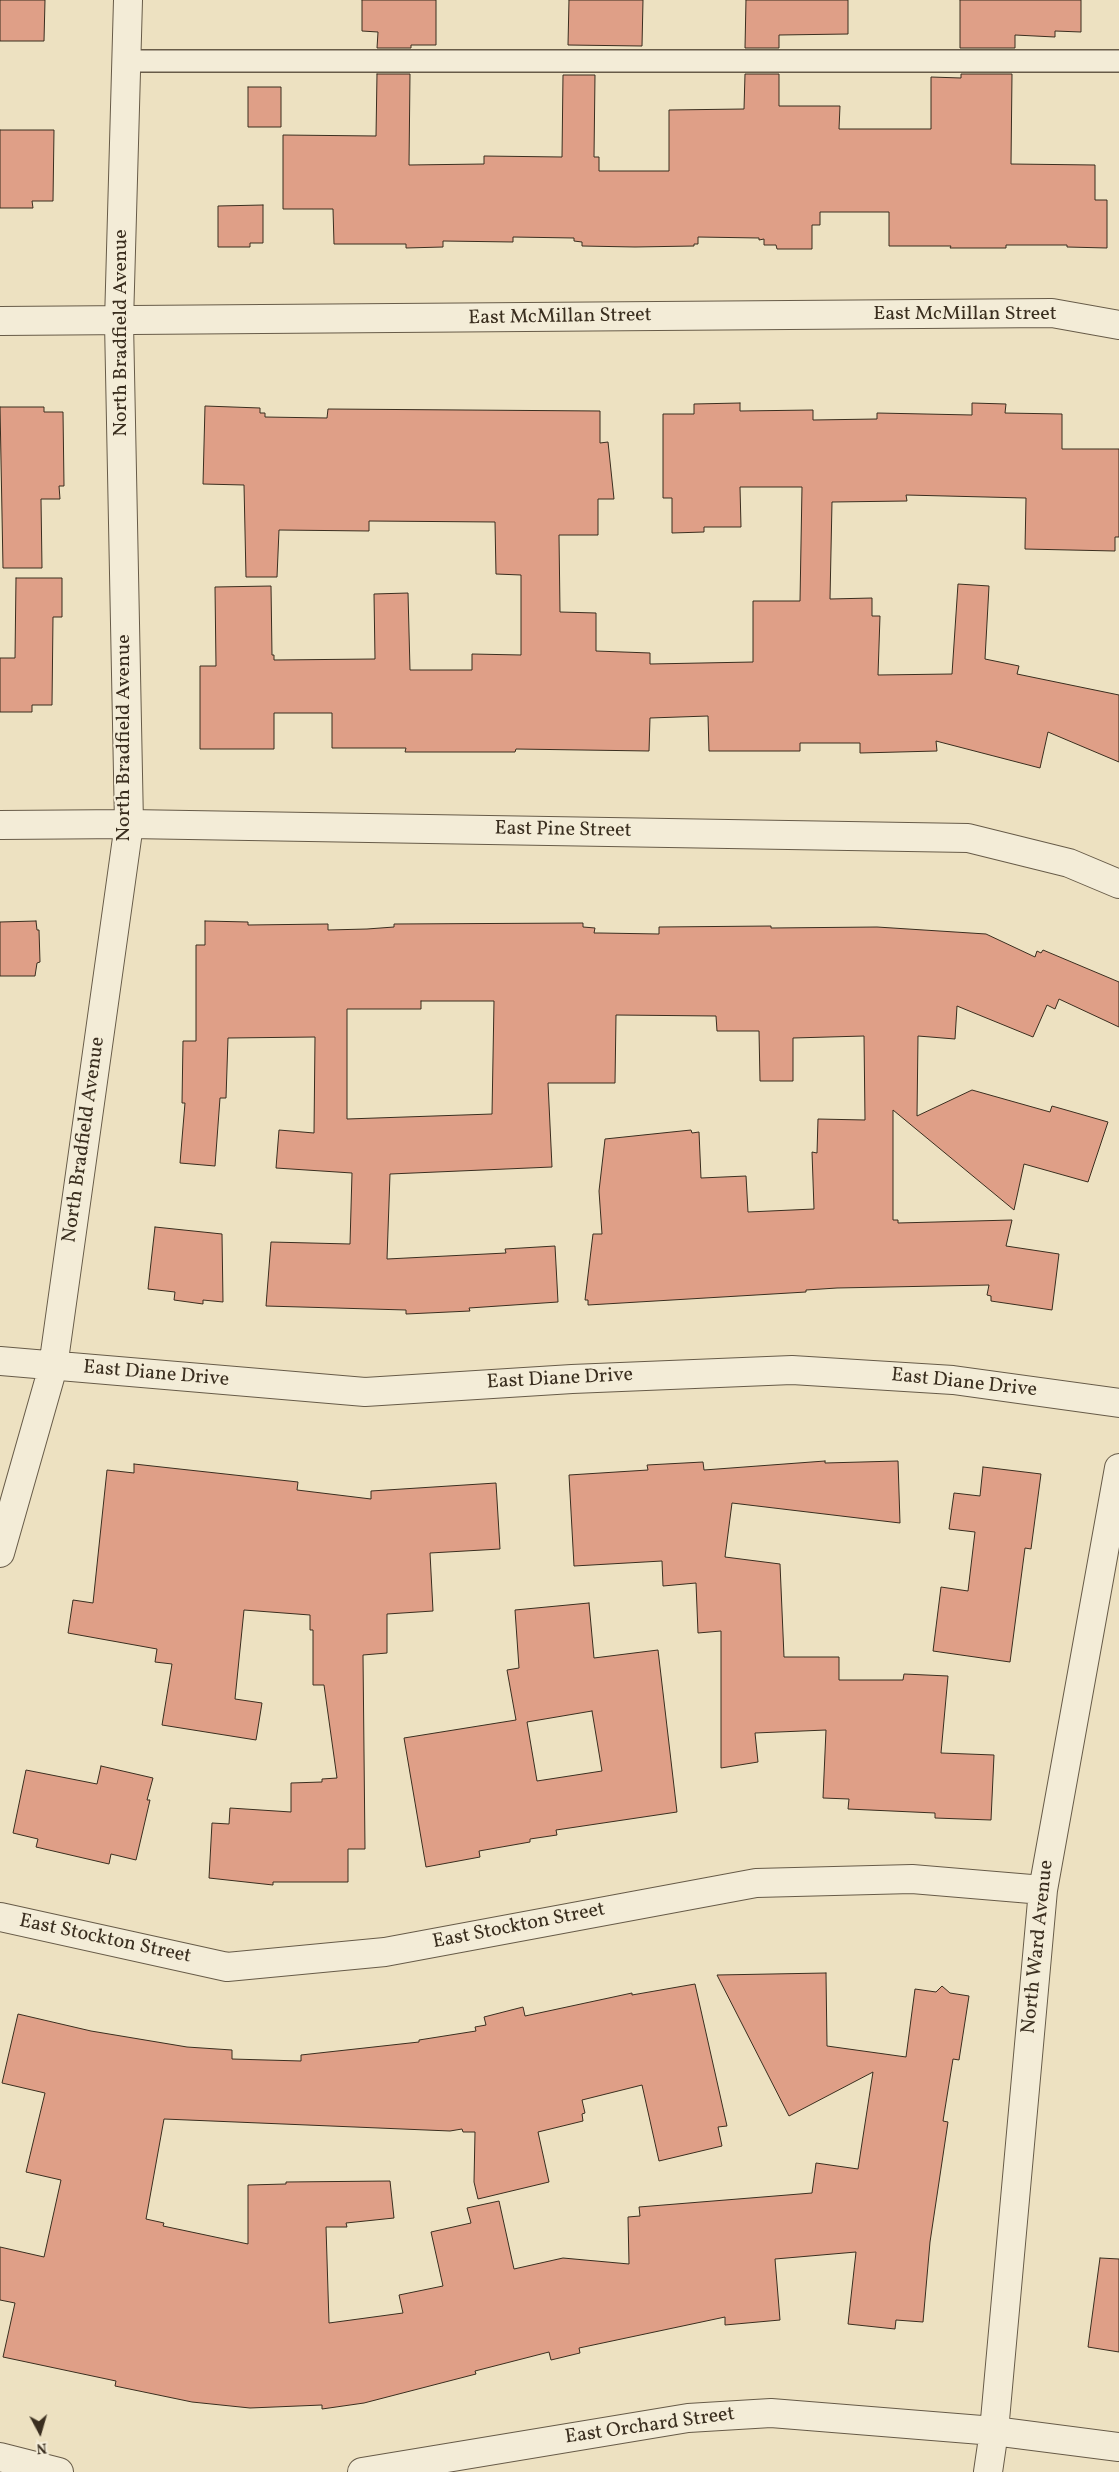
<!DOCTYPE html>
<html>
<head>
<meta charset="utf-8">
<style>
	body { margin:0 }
	#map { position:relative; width:1119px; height:2472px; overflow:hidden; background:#ede1c1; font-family:Vollkorn,serif }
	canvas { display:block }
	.north { position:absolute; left:15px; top:2407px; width:50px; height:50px; -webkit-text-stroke:4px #f3ecd7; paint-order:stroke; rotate:174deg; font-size:14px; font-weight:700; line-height:20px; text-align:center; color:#3a2e1f }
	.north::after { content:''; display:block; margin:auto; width:18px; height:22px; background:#3a2e1f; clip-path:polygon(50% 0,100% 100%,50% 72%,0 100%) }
</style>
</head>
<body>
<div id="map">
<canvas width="1119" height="2472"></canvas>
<div class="north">N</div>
</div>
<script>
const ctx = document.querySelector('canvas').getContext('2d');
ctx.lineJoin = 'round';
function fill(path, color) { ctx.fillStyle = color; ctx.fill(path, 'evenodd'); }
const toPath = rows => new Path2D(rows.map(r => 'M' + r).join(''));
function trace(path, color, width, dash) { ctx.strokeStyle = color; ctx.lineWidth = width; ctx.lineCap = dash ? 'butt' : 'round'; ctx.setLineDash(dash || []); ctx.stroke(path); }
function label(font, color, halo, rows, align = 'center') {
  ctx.font = font + ' Vollkorn,serif'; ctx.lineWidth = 4; ctx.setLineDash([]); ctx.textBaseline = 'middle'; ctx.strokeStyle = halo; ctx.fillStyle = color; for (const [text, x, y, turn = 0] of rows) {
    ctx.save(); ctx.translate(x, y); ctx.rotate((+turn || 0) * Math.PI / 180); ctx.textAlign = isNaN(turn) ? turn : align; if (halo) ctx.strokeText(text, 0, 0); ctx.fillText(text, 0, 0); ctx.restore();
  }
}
const building = toPath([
	[0,0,45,0,44,41,0,41,0,0],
	[362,0,436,0,436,45,411,45,411,48,377,48,378,32,362,31,362,0],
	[569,0,643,0,642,46,568,45,569,0],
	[746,0,848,0,848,34,779,35,779,48,745,48,746,0],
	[960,0,1081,0,1081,32,1055,31,1055,37,1015,35,1015,48,960,48,960,0],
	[377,74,410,74,409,165,484,164,484,156,562,157,563,75,595,75,594,157,599,157,599,171,669,171,669,110,744,109,745,74,779,74,779,106,840,106,839,129,931,129,931,77,961,78,961,74,1012,74,1011,164,1095,165,1095,200,1107,200,1107,248,1067,247,1067,245,1006,245,1006,248,950,248,951,246,889,246,889,212,820,212,820,225,812,225,812,249,777,249,776,245,764,245,764,239,759,240,759,238,698,237,698,244,694,244,694,246,635,247,582,246,582,242,574,241,574,238,513,237,513,242,443,241,443,247,406,248,406,244,334,244,333,209,283,209,283,135,376,136,377,74],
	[248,87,281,87,281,127,248,127,248,87],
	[0,130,54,130,53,201,32,201,33,208,0,208,0,130],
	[263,205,263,243,250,243,250,247,218,247,218,206,263,205],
	[740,403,740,411,813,410,813,420,877,419,877,413,972,415,972,403,1006,404,1005,413,1062,414,1062,449,1119,449,1119,537,1115,537,1115,551,1025,549,1026,498,906,495,907,501,832,502,830,599,872,598,872,616,880,616,878,675,952,674,958,584,989,586,985,659,1019,666,1017,674,1119,695,1119,762,1048,732,1040,768,936,741,937,751,860,753,860,743,800,743,800,751,709,751,708,716,650,718,649,751,516,749,515,752,405,752,406,748,332,748,332,713,274,713,274,749,200,749,200,666,216,666,215,587,271,586,272,655,274,655,274,660,375,659,374,594,408,593,410,670,472,670,472,654,521,655,521,575,496,574,495,522,369,521,369,531,279,530,277,577,246,577,244,485,203,484,205,406,260,408,260,413,265,413,265,417,327,418,328,409,600,411,600,443,608,442,614,499,598,499,598,535,559,535,560,612,596,613,596,651,650,653,650,664,753,662,753,601,800,601,802,487,740,487,741,527,704,527,704,532,672,533,672,498,663,498,663,414,694,414,694,404,740,403],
	[0,407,44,407,44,412,63,412,64,486,59,486,60,499,41,499,42,568,3,568,0,407],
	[16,578,62,578,62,617,53,617,52,705,32,705,32,712,0,712,0,658,15,658,16,578],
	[36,921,37,930,39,930,40,962,37,963,35,976,0,976,0,922,36,921],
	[205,921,248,922,248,925,328,924,328,930,367,929,394,927,394,924,583,923,583,927,595,928,594,933,600,933,659,934,659,927,771,926,771,928,877,927,986,934,1035,957,1037,951,1041,953,1043,950,1119,982,1119,1027,1059,999,1055,1009,1047,1005,1033,1037,957,1006,955,1039,918,1036,917,1116,972,1090,1050,1112,1052,1106,1108,1122,1088,1182,1024,1164,1014,1210,893,1110,893,1220,898,1220,898,1223,1012,1220,1006,1246,1059,1254,1052,1310,991,1301,991,1296,987,1295,989,1285,837,1288,806,1290,806,1292,588,1305,588,1300,585,1300,593,1234,602,1234,599,1191,605,1139,691,1130,692,1133,699,1132,701,1178,746,1176,748,1212,814,1209,812,1152,817,1153,818,1119,865,1120,864,1036,793,1038,793,1081,760,1081,759,1031,717,1031,716,1016,616,1015,615,1083,548,1083,552,1167,390,1174,387,1259,506,1253,505,1249,555,1246,558,1302,469,1308,470,1311,406,1314,406,1310,266,1306,271,1242,350,1244,352,1173,276,1168,279,1130,314,1133,315,1037,228,1038,226,1098,220,1098,215,1166,180,1163,185,1103,182,1103,183,1041,196,1041,196,945,205,945,205,921],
	[421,1001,494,1001,492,1114,347,1119,347,1009,421,1009,421,1001],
	[155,1227,222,1234,223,1302,203,1300,203,1304,174,1300,175,1292,148,1289,155,1227],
	[825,1461,825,1463,898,1461,900,1523,732,1503,725,1557,780,1564,784,1657,839,1657,839,1680,903,1680,904,1674,948,1676,941,1753,994,1755,991,1820,935,1818,935,1813,848,1809,849,1799,823,1798,826,1730,755,1733,758,1762,721,1768,721,1631,698,1633,696,1583,663,1586,662,1561,574,1566,569,1475,648,1470,647,1465,703,1462,704,1470,825,1461],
	[134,1464,298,1482,297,1490,371,1499,371,1491,496,1483,500,1549,430,1553,433,1611,387,1614,387,1653,363,1655,365,1849,348,1849,348,1882,273,1882,273,1885,209,1878,212,1823,229,1824,230,1808,291,1812,291,1783,322,1782,322,1779,337,1778,324,1685,313,1685,313,1630,310,1630,310,1615,244,1610,235,1699,262,1703,256,1740,162,1725,172,1664,155,1662,157,1649,68,1633,73,1600,93,1603,107,1470,134,1473,134,1464],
	[983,1467,1041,1474,1031,1549,1025,1548,1010,1662,933,1651,941,1587,968,1591,975,1532,949,1529,954,1493,980,1496,983,1467],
	[589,1603,594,1658,658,1650,677,1812,556,1830,557,1835,530,1839,530,1842,479,1851,480,1857,426,1867,404,1738,516,1720,507,1670,519,1668,515,1610,589,1603],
	[592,1711,602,1771,537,1781,527,1722,592,1711],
	[101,1766,153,1778,147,1800,150,1800,136,1860,111,1854,109,1864,36,1847,38,1839,13,1833,26,1770,97,1784,101,1766],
	[826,1973,827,2046,906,2057,915,1989,936,1992,942,1986,950,1993,969,1996,959,2060,953,2059,943,2121,948,2122,930,2242,923,2322,896,2320,895,2329,848,2324,856,2252,775,2259,780,2320,725,2325,725,2317,579,2348,580,2353,551,2360,549,2352,475,2371,476,2374,364,2403,322,2409,322,2405,250,2408,192,2402,115,2386,116,2381,3,2357,15,2303,0,2300,0,2247,44,2257,61,2180,26,2172,45,2093,2,2083,18,2014,91,2031,187,2047,232,2050,232,2059,301,2061,301,2055,419,2042,419,2040,476,2031,475,2027,486,2025,484,2017,523,2007,525,2016,632,1993,632,1995,695,1984,727,2126,718,2127,722,2146,659,2161,642,2085,582,2100,585,2113,582,2114,583,2121,538,2132,549,2182,478,2199,474,2182,475,2132,463,2132,462,2129,450,2131,164,2119,146,2219,164,2223,163,2226,248,2244,248,2185,286,2184,286,2182,390,2181,394,2218,346,2223,347,2227,326,2227,329,2323,403,2313,399,2295,443,2286,431,2232,471,2223,467,2208,499,2201,514,2269,563,2258,629,2264,628,2217,640,2216,639,2207,812,2193,816,2163,858,2169,873,2072,789,2116,717,1975,826,1973],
	[1100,2258,1119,2259,1119,2352,1088,2347,1100,2258]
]);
fill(building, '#df9f87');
trace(building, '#3a2e1f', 1);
const lane = toPath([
	[126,61,1119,61]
]);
const street = toPath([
	[0,321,1052,313,1119,325],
	[0,825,129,824,968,838,1069,863,1119,884],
	[0,1361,365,1392,572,1379,792,1370,953,1380,1119,1403],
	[0,1553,53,1367,129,824,119,322,128,0],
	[0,1917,227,1967,385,1952,756,1883,912,1879,1043,1890],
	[0,2457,59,2472],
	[362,2472,688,2418,771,2413,994,2431,1119,2447],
	[988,2472,994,2431,1043,1890,1119,1468]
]);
trace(lane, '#675b48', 24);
trace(street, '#675b48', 30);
trace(lane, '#f3ecd7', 21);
trace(street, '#f3ecd7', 28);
label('20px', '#3a2e1f', '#f3ecd7', [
	["East McMillan Street",965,315],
	["East McMillan Street",560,318,-1],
	["North Bradfield Avenue",122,333,-90],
	["North Bradfield Avenue",125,738,-90],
	["East Pine Street",563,831,1],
	["North Bradfield Avenue",85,1140,-82],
	["East Diane Drive",156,1375,5],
	["East Diane Drive",560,1380,-3],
	["East Diane Drive",964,1384,6],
	["East Stockton Street",519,1927,-11],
	["East Stockton Street",105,1940,12],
	["North Ward Avenue",1039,1947,-84],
	["East Orchard Street",650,2427,-8]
]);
</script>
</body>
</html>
